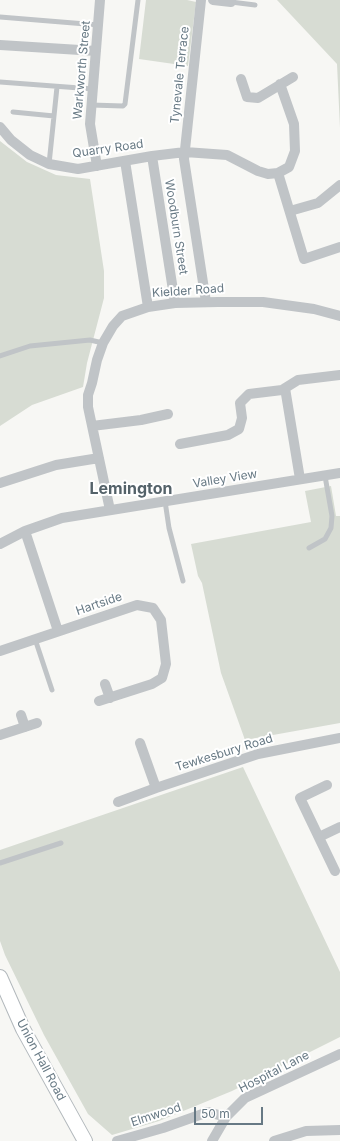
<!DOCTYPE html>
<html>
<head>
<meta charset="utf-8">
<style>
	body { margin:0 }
	#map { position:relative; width:340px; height:1141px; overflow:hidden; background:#f7f7f4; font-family:Inter,sans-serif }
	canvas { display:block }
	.scale { position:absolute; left:194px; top:1107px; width:69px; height:18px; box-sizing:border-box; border:2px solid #677984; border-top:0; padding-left:5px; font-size:12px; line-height:14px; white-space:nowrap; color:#677984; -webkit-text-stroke:3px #fff; paint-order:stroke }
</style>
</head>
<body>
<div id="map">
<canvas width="340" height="1141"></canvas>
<div class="scale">50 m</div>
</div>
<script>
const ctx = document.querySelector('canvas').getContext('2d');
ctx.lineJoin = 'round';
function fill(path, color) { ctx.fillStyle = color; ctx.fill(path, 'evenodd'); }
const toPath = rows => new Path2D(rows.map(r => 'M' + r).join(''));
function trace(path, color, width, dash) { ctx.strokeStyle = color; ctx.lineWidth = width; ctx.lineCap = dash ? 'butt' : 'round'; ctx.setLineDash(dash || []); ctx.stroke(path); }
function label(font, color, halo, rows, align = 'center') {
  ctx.font = font + ' Inter,sans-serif'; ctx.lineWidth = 4; ctx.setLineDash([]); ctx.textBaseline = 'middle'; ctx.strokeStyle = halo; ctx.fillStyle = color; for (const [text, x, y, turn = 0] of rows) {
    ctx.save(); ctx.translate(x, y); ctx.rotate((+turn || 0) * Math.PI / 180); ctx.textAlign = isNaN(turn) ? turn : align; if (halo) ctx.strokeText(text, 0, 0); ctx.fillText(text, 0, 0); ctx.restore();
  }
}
fill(toPath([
	[146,0,187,0,196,2,188,66,139,59],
	[277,0,340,0,340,128,337,64],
	[0,141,27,162,56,175,90,179,104,271,104,298,87,363,83,387,32,405,0,426],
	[331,486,336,516,340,516,340,723,245,740,221,673,202,583,198,576,191,544,311,522,305,491],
	[243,767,340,972,340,1037,232,1091,159,1121,112,1135,88,1114,44,1035,5,955,0,941,0,850]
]), '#d7dcd3');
const secondary = toPath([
	[0,977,23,1029,85,1141]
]);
trace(secondary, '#b2b8bc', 16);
trace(toPath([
	[231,2,255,5],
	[0,17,98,25],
	[0,82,93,89],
	[91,105,123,106,125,104,138,0],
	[13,112,54,116],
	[49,164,57,87],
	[0,356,30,346,90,340,103,343],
	[165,501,169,528,183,581],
	[309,548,325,539,331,528,332,516,325,476],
	[35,639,52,690],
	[0,863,61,843]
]), '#c0c4c7', 5);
trace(toPath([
	[201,0,184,159,206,302],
	[213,0,231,2,231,0],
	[0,45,96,51],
	[241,79,247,97,258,98,293,77],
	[0,127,11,140,30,155,49,164,78,169,152,156,185,152,227,155,258,171,268,174,278,173,304,259,340,247],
	[152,156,175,303],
	[125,161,148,307],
	[97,166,90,124,100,0],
	[278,173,289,167,295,151,294,124,280,84],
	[290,211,318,203,340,185],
	[285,388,300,479],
	[92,426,141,420,168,414],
	[180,444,228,435,239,429,242,418,240,403,249,394,282,390,298,380,340,375],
	[0,483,56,465,99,458],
	[110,510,88,407,88,395,92,383,97,360,103,343,113,326,122,316,148,307,175,303,218,302,263,302,314,309,340,316],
	[25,531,58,631],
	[0,544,25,531,62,518,340,473],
	[0,651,137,605,153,608,161,620,166,664,162,678,152,684,99,701],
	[105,684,110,698],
	[21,715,25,727],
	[0,735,37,723],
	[140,743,156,788],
	[327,785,300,798,335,871],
	[118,802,156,788,258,754,340,738],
	[319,837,340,827],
	[117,1141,163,1128,208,1112,226,1117],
	[212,1141,226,1117,245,1098,340,1054],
	[274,1141,306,1131,340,1130]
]), '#c0c4c7', 10);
trace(secondary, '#fff', 14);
label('12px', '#677984', '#fff', [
	["Warkworth Street",82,70,-85],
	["Tynevale Terrace",180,75,-84],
	["Quarry Road",108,149,-8],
	["Woodburn Street",176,227,81],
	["Kielder Road",188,291,-4],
	["Valley View",225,479,-9],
	["Hartside",99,604,-19],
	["Tewkesbury Road",224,753,-17],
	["Union Hall Road",41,1060,62],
	["Hospital Lane",274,1072,-27],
	["Elmwood",156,1115,-18]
]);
label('bold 16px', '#546269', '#fff', [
	["Lemington",131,489]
]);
</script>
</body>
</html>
